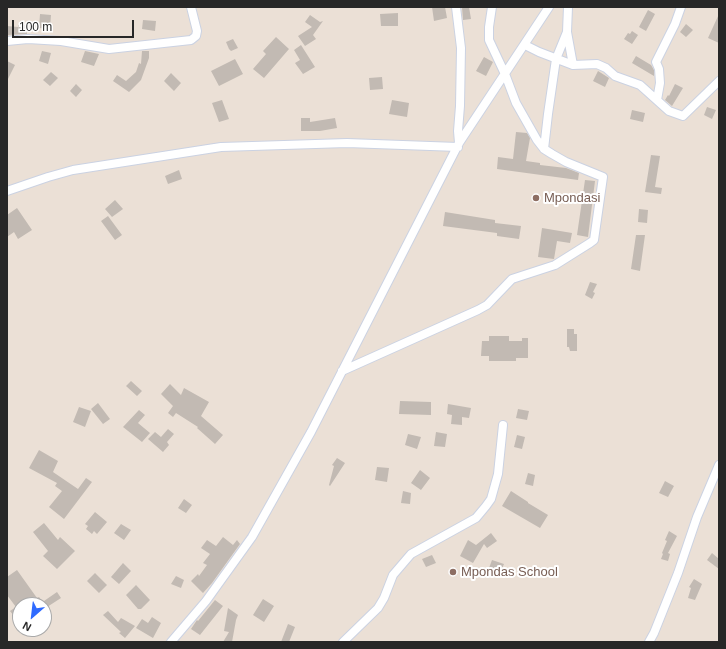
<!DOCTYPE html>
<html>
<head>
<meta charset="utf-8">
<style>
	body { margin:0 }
	#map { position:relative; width:726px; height:649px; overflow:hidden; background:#ebe0d6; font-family:Arial,sans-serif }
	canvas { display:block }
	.frame { position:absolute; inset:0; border:8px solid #272727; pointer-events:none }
	.north { position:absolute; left:12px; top:597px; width:40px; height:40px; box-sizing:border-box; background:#fff; border:1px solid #a9a9a9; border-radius:50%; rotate:208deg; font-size:11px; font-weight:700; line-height:16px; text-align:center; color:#272727 }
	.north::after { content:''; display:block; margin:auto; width:14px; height:18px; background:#2f6bff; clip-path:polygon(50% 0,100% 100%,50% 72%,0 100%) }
	.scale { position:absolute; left:12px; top:20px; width:122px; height:18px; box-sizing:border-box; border:2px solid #272727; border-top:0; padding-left:5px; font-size:12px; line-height:14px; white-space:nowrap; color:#272727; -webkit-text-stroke:3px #fff; paint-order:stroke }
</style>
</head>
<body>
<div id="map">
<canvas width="726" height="649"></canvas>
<div class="frame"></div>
<div class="north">N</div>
<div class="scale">100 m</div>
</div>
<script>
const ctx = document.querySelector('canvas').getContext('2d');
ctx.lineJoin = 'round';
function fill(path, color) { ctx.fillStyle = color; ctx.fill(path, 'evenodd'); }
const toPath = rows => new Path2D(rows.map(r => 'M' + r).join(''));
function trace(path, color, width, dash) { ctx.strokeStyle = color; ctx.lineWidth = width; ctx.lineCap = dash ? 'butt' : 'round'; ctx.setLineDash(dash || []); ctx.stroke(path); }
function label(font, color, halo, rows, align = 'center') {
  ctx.font = font + ' Arial,sans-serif'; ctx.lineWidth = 4; ctx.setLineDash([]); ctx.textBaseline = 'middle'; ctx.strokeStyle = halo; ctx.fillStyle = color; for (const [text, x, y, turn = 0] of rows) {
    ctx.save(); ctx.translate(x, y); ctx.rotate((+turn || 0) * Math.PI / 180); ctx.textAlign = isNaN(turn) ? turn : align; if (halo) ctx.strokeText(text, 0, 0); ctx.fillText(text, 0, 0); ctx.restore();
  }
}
fill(toPath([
	[432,7,445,7,447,18,434,21],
	[462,7,469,7,471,19,463,20],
	[648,10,655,14,646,31,639,27],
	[398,13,398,26,381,26,380,14],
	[40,14,51,15,50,29,39,28],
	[719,14,719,43,708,38],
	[310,15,320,22,323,21,313,35,316,39,305,46,298,36,312,27,305,22],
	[143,20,156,21,155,31,142,29],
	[686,24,693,30,686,37,680,32],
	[18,25,27,25,27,34,7,35,7,26,18,27],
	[632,31,638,35,632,44,624,39,628,33,630,34],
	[276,37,289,49,264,78,253,69,266,54,263,51],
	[233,39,238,48,231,51,229,49,226,42],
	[301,45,315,67,303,74,295,63,300,60,294,50],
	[42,51,51,53,48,64,39,61],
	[85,51,99,54,94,66,81,62],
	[142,51,149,51,149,58,141,80,129,92,113,81,117,75,126,81,136,72,139,63,141,64],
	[636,56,651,65,654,70,654,76,632,63],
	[484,57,493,62,486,76,476,71],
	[235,59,243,74,219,86,211,71],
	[7,61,15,65,7,81],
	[598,71,609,78,605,87,593,81],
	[51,72,58,78,50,86,43,80],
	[171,73,181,83,174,91,164,81],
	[382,77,383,89,370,90,369,78],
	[76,84,82,90,76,97,70,91],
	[675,84,683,88,672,106,665,100,668,95,669,96],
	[222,100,229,119,219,122,212,103],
	[392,100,409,103,407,117,389,114],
	[707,107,716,110,712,119,704,115],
	[632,110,645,113,643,122,630,119],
	[301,118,310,118,310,122,335,118,337,128,320,131,301,131],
	[516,132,527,133,530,138,526,161,540,163,540,165,566,168,579,173,578,180,497,169,498,157,513,159],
	[651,155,660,156,655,187,662,188,661,194,645,192],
	[179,170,182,179,168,184,165,176],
	[585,180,595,181,588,237,577,235],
	[115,200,123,209,112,217,105,209],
	[17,208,32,230,18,239,14,232,7,237,7,215],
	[639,209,648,210,647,223,638,222],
	[445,212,495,220,495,223,521,226,519,239,497,236,497,233,443,226],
	[108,216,122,235,115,240,101,221],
	[542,228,572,233,570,243,557,241,554,259,538,257],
	[636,235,645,235,640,271,631,269],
	[590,282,597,284,593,292,595,293,592,299,585,295],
	[567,329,574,329,574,334,577,334,577,351,570,351,569,347,567,347],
	[489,336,509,336,509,341,522,341,522,338,528,338,528,358,516,358,516,361,489,361,489,356,481,356,482,341,489,341],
	[131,381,142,391,137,396,126,386],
	[170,384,181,395,184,388,209,402,201,416,223,435,215,444,197,428,198,427,176,413,173,417,168,413,173,406,161,394],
	[400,401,431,402,431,415,399,414],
	[98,403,110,419,103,424,91,409],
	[448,404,471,408,469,418,462,417,462,425,451,424,452,415,447,414],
	[79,407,91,411,85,427,73,422],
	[518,409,529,411,527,420,516,418],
	[139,410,145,415,138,423,150,433,142,442,123,427],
	[168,429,174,434,167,442,169,445,163,452,148,439,155,432,161,437],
	[436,432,447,434,445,447,434,446],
	[408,434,421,437,417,449,405,445],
	[517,435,525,437,522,449,514,447],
	[39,450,58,461,53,472,78,489,86,478,92,482,64,519,49,507,62,491,55,486,57,483,29,468],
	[337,458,345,463,330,486,329,485,334,466,332,465],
	[377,467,389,468,387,482,375,480],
	[420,470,430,478,421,490,411,483],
	[528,473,535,475,533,486,525,484],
	[665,481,674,486,668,497,659,493],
	[403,491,411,493,410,504,401,503],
	[511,491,528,502,528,503,548,515,540,528,502,506],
	[184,499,192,505,186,513,178,508],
	[95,512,107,522,97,534,94,531,92,534,86,529,88,526,85,524],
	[44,523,58,540,60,537,75,551,57,569,43,556,48,551,33,532],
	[121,524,131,530,124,540,114,533],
	[669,531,677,536,668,553,670,554,668,561,661,559,663,554,662,553,667,541,665,540],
	[491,533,497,541,487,548,484,544,473,563,460,556,468,540,476,545],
	[223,537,233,545,237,540,240,544,212,583,203,593,191,581,198,574,199,576,207,565,203,563,210,554,201,548,207,540,216,546],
	[712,553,719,559,719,569,707,560],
	[432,555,436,563,426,567,422,559],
	[492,560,504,564,500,573,489,568],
	[123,563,131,571,119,584,111,577],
	[17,570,37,598,39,597,44,604,44,601,57,592,61,598,44,609,44,605,20,605,20,624,10,611,16,607,7,595,7,577],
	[95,573,107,585,99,593,87,581],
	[176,576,184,580,181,588,171,584],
	[694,579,702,584,695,600,688,598,691,588,689,587],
	[136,585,150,600,141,609,138,609,126,595],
	[263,599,274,606,264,622,253,615],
	[215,600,223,606,200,635,191,629,197,620,198,621],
	[228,608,238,615,236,620,232,642,223,642,229,632,224,631],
	[108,611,118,622,121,618,135,626,125,638,119,633,121,632,103,615],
	[152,617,161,623,153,638,136,628,142,619,148,623],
	[288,624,295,627,289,642,281,642]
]), '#c2bab3');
const street = toPath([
	[456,7,461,48,460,106,458,131,459,143],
	[567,32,573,65],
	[7,41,28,39,61,41,109,49,191,40,196,36,197,31,191,7],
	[525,45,539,52,573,65,597,64,606,68,615,76,640,85,669,111,683,116,719,81],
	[657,100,660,83,659,69,656,62,675,24,681,7],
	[544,149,548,114,556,59,567,32,568,7],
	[7,191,48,177,73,170,221,147,347,143,458,147],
	[342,371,478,310,487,305,512,279,555,265,590,243,594,240,603,177,566,162,552,154,544,149,537,140,516,103,505,74,489,40,489,27,492,7],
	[171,642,206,601,252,537,311,432,459,143,549,7],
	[343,642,378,608,384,598,393,575,411,554,476,518,486,506,491,499,498,474,503,425],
	[649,642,654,633,678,573,697,517,719,465]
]);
trace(street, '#cbd2e2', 10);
trace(street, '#fff', 8);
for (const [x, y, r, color] of [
	[536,198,4,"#8d6e63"],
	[453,572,4,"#8d6e63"]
]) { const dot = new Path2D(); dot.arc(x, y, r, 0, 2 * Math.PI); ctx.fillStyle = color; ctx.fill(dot); trace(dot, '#fff', 1.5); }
label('13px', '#785e54', '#fff', [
	["Mpondasi",544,198],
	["Mpondas School",461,572]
], 'left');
</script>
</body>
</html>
